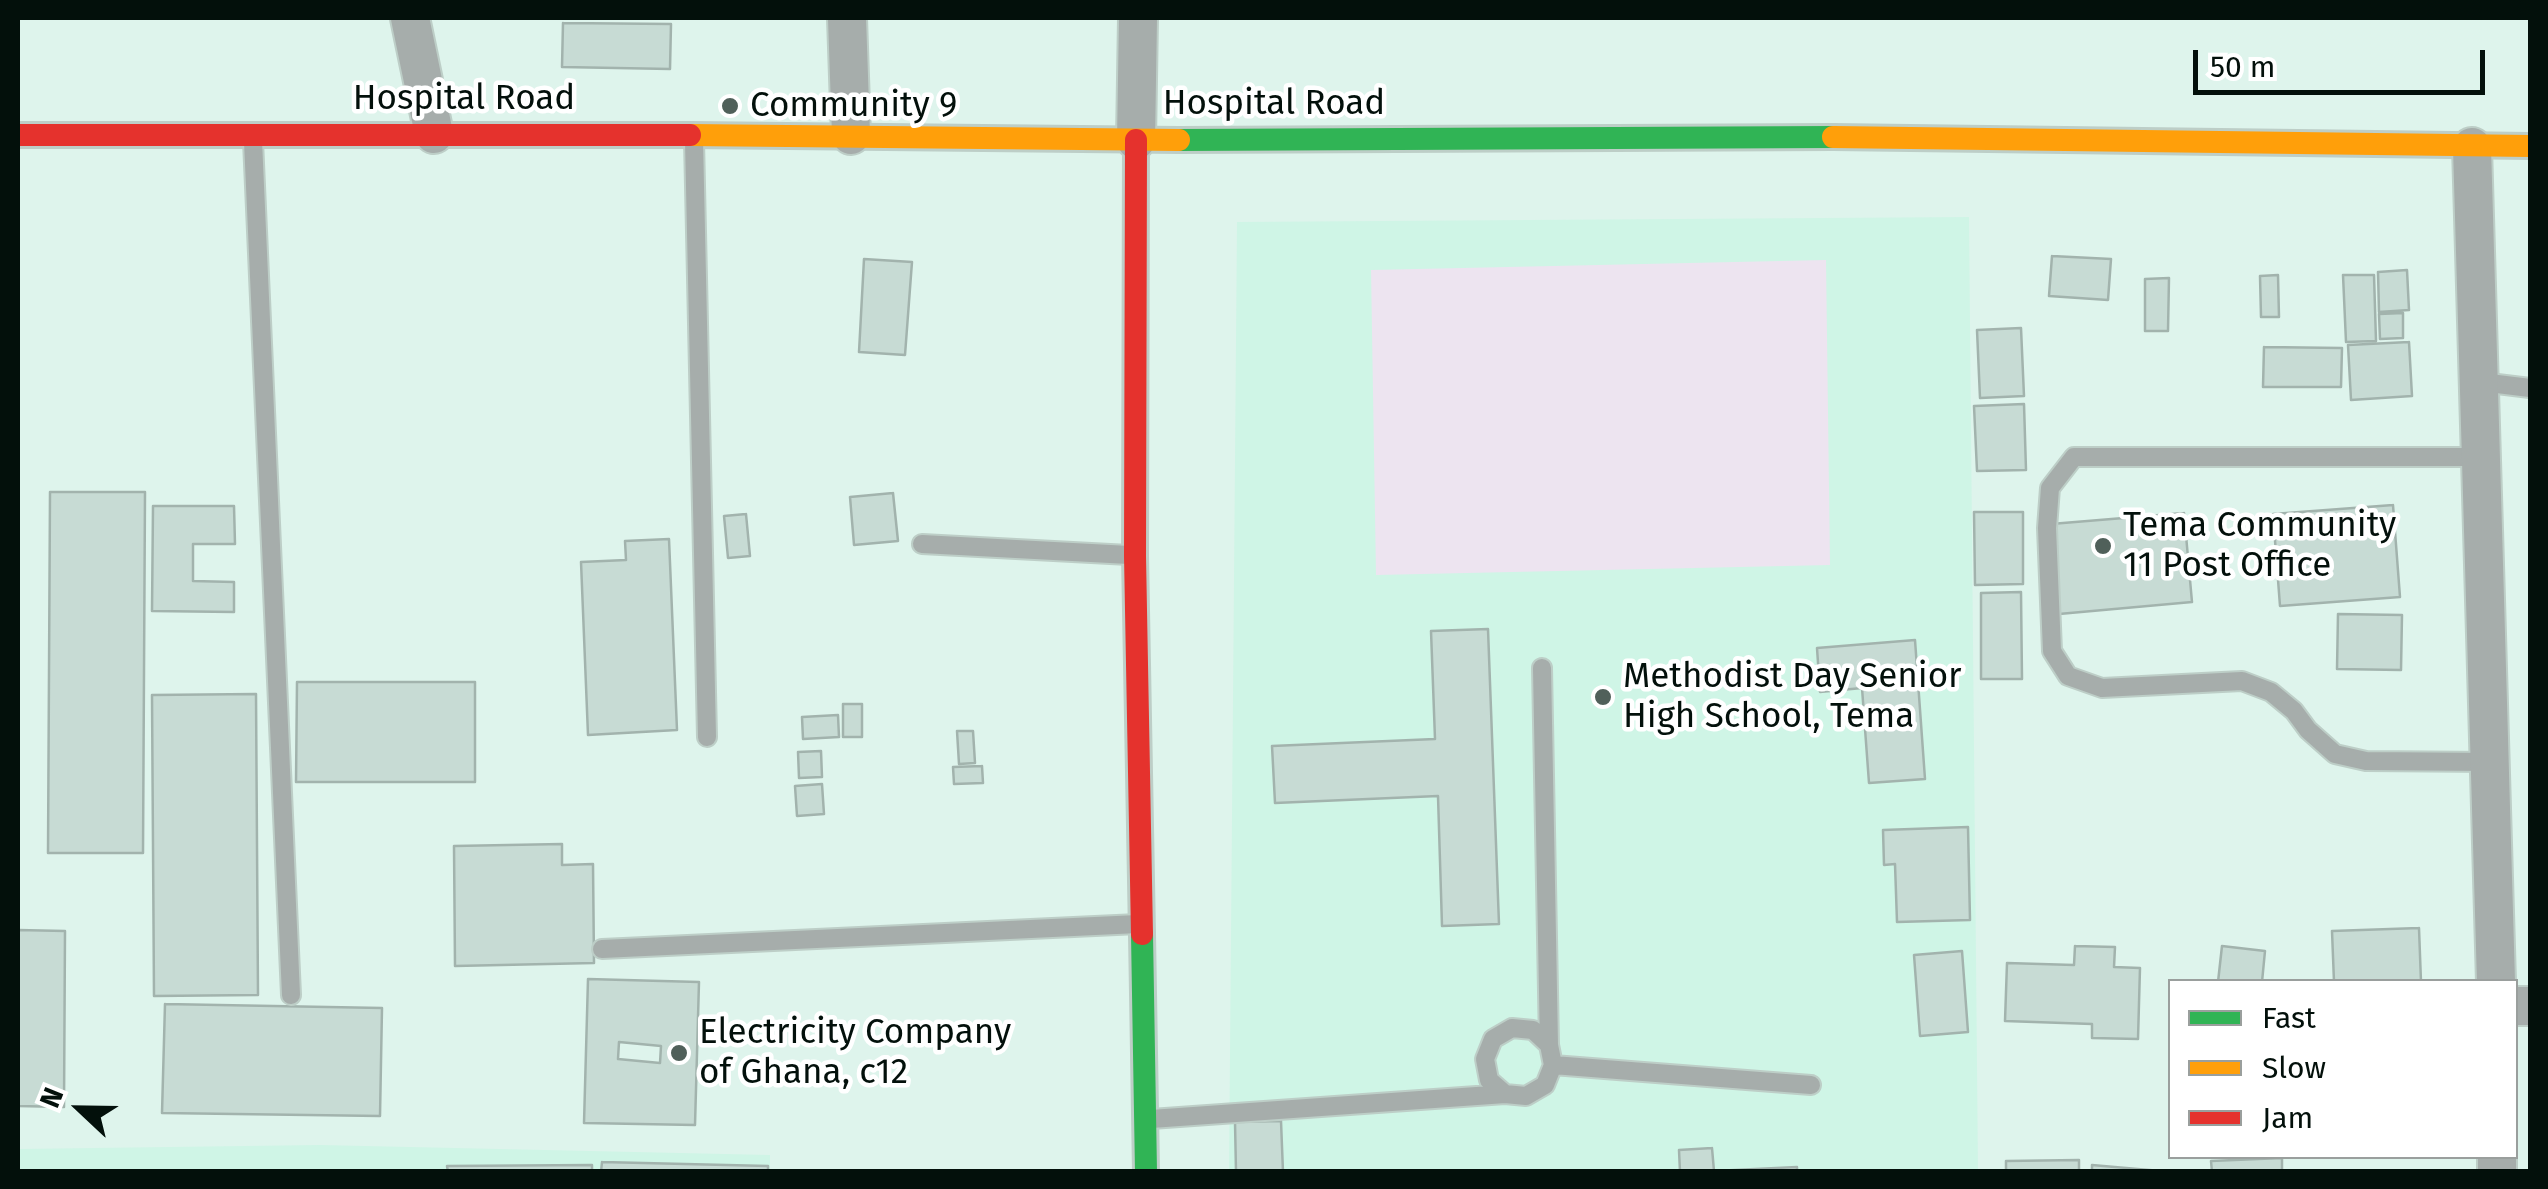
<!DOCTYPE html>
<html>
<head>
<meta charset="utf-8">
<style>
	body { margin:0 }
	#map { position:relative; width:2548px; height:1189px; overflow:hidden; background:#def4ec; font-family:"Fira Sans",sans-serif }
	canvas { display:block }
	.frame { position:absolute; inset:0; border:20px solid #03100b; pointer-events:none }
	.legend { position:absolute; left:2168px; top:979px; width:350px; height:180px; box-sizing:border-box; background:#fff; border:2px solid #9a9f9d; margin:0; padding:12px 18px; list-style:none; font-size:30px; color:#03100b }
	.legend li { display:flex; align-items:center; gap:20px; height:50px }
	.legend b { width:50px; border:2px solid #9a9f9d }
	.north { position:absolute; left:30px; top:1059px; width:100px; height:100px; -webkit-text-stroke:8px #fff; paint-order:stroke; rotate:292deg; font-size:28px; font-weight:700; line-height:40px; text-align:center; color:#03100b }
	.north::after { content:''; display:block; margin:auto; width:35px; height:45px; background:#03100b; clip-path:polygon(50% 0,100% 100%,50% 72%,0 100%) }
	.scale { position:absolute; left:2193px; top:50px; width:292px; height:45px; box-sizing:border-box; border:5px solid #03100b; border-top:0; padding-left:12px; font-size:30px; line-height:35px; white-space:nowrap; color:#03100b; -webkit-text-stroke:8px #fff; paint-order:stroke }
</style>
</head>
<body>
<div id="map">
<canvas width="2548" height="1189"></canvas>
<div class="frame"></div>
<ul class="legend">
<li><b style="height:12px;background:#30b455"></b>Fast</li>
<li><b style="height:12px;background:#ff9f0a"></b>Slow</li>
<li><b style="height:12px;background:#e5322d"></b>Jam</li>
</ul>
<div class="north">N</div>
<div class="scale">50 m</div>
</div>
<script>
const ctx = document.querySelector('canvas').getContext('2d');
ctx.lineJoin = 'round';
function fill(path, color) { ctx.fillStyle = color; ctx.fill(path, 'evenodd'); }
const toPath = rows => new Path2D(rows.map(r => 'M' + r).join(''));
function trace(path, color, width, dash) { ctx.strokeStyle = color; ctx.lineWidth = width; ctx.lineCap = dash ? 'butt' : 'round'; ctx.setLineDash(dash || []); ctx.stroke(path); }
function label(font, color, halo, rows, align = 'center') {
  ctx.font = font + ' "Fira Sans",sans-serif'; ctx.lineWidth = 9; ctx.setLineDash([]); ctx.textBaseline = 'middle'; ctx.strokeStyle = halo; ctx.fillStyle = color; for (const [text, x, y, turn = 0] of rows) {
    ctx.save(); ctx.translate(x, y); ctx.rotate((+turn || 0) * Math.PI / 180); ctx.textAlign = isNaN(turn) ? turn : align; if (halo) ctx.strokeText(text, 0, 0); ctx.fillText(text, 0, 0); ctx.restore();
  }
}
fill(toPath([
	[1969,217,1978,1171,1229,1172,1237,222],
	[320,1145,770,1155,770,1171,18,1172,18,1149]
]), '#cff5e6');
fill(toPath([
	[1826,260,1830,565,1376,575,1371,270]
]), '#ede4f0');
const building = toPath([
	[563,23,671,24,670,69,562,67,563,23],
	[2052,256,2111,259,2108,300,2049,296,2052,256],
	[864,259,912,262,905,355,859,352,864,259],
	[2407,270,2409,310,2379,312,2378,272,2407,270],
	[2278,275,2279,317,2261,317,2260,276,2278,275],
	[2343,275,2374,275,2376,341,2346,342,2343,275],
	[2169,278,2168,331,2145,331,2145,279,2169,278],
	[2403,313,2403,338,2380,339,2379,314,2403,313],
	[2021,328,2024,396,1980,398,1977,330,2021,328],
	[2409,342,2412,396,2351,400,2348,345,2409,342],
	[2264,347,2342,348,2341,387,2263,387,2264,347],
	[2024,404,2026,470,1977,471,1974,406,2024,404],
	[50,492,145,492,143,853,48,853,50,492],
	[893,493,898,541,854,545,850,497,893,493],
	[2393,505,2400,597,2280,606,2273,514,2393,505],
	[153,506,234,506,235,544,193,544,193,581,234,582,234,612,152,611,153,506],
	[1974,512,2023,512,2023,584,1975,585,1974,512],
	[2184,513,2192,602,2059,614,2051,524,2184,513],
	[746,514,750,556,728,558,724,516,746,514],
	[669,539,677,730,588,735,581,562,626,560,625,541,669,539],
	[2021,592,2022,679,1981,679,1981,593,2021,592],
	[2338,614,2402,615,2401,670,2337,669,2338,614],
	[1488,629,1499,924,1442,926,1438,796,1275,803,1272,746,1435,739,1431,631,1488,629],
	[1915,640,1925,779,1869,783,1862,688,1820,692,1817,648,1915,640],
	[297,682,475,682,475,782,296,782,297,682],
	[256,694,258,995,154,996,152,695,256,694],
	[843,704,862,704,862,737,843,737,843,704],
	[838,715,839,737,803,739,802,717,838,715],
	[957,731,973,731,975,763,959,764,957,731],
	[821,751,822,777,799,778,798,752,821,751],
	[982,766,983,783,954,784,953,767,982,766],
	[822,784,824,814,797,816,795,786,822,784],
	[1968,827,1970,920,1897,922,1895,864,1884,865,1883,830,1968,827],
	[562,844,562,865,593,864,594,963,455,966,454,846,562,844],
	[2419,928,2421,982,2334,982,2332,931,2419,928],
	[18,930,65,931,64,1107,18,1106,18,930],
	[2075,946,2115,947,2114,967,2140,968,2138,1039,2092,1038,2092,1024,2005,1021,2007,963,2074,965,2075,946],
	[2222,946,2265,951,2262,982,2218,982,2222,946],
	[1962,951,1968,1032,1920,1036,1914,955,1962,951],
	[588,979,699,982,695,1125,584,1123,588,979],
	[619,1042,661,1046,660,1063,618,1059,619,1042],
	[165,1004,382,1008,380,1116,162,1113,165,1004],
	[1281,1121,1283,1172,1236,1172,1235,1122,1281,1121],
	[1712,1148,1714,1171,1797,1167,1797,1172,1680,1172,1679,1150,1712,1148],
	[2282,1158,2282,1172,2212,1172,2211,1161,2282,1158],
	[2079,1160,2079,1172,2006,1172,2006,1161,2079,1160],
	[602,1162,768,1166,768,1172,601,1172,602,1162],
	[592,1165,592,1172,448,1172,447,1166,592,1165],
	[2092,1165,2172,1172,2092,1172,2092,1165]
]);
fill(building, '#c7dbd4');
trace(building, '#a2b3ad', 2.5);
const lane = toPath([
	[694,140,707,737],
	[253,141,291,995],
	[2481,382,2530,388],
	[2482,457,2074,457,2050,488,2047,528,2052,651,2068,676,2102,688,2242,681,2271,692,2294,711,2308,730,2335,754,2366,761,2491,762],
	[922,544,1129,555],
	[1542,668,1549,1045],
	[602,949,1138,924],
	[1553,1065,1811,1085],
	[1151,1119,1505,1094,1526,1096,1545,1085,1553,1065,1549,1045,1533,1030,1512,1028,1493,1039,1485,1059,1489,1080,1505,1094]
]);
const street = toPath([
	[410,18,434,134],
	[847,18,851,135],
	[1136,140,1138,18],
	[2472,147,2496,982],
	[2516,1006,2530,1006],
	[2497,1156,2497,1172]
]);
const fast = toPath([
	[1179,140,1833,137],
	[1142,934,1146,1172]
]);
const slow = toPath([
	[690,135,1179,140],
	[1833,137,2530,146]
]);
const jam = toPath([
	[18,135,690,135],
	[1136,140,1135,556,1142,934]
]);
trace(lane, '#bdcec7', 22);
trace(street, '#bdcec7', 42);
trace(fast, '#bdcec7', 28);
trace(slow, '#bdcec7', 28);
trace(jam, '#bdcec7', 28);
trace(lane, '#a6adab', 18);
trace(street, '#a6adab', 38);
trace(fast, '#30b455', 22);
trace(slow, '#ff9f0a', 22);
trace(jam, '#e5322d', 22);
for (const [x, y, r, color] of [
	[730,106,10,"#50605a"],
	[2103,546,10,"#50605a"],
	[1603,697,10,"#50605a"],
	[679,1053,10,"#50605a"]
]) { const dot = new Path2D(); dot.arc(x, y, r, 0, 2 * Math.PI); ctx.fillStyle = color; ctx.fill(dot); trace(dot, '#fff', 4); }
label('35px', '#03100b', '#fff', [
	["Hospital Road",464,99],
	["Hospital Road",1274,104]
]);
label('35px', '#03100b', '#fff', [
	["Community 9",750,106],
	["Tema Community",2123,526],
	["11 Post Office",2123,566],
	["Methodist Day Senior",1623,677],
	["High School, Tema",1623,717],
	["Electricity Company",699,1033],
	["of Ghana, c12",699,1073]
], 'left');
</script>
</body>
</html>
